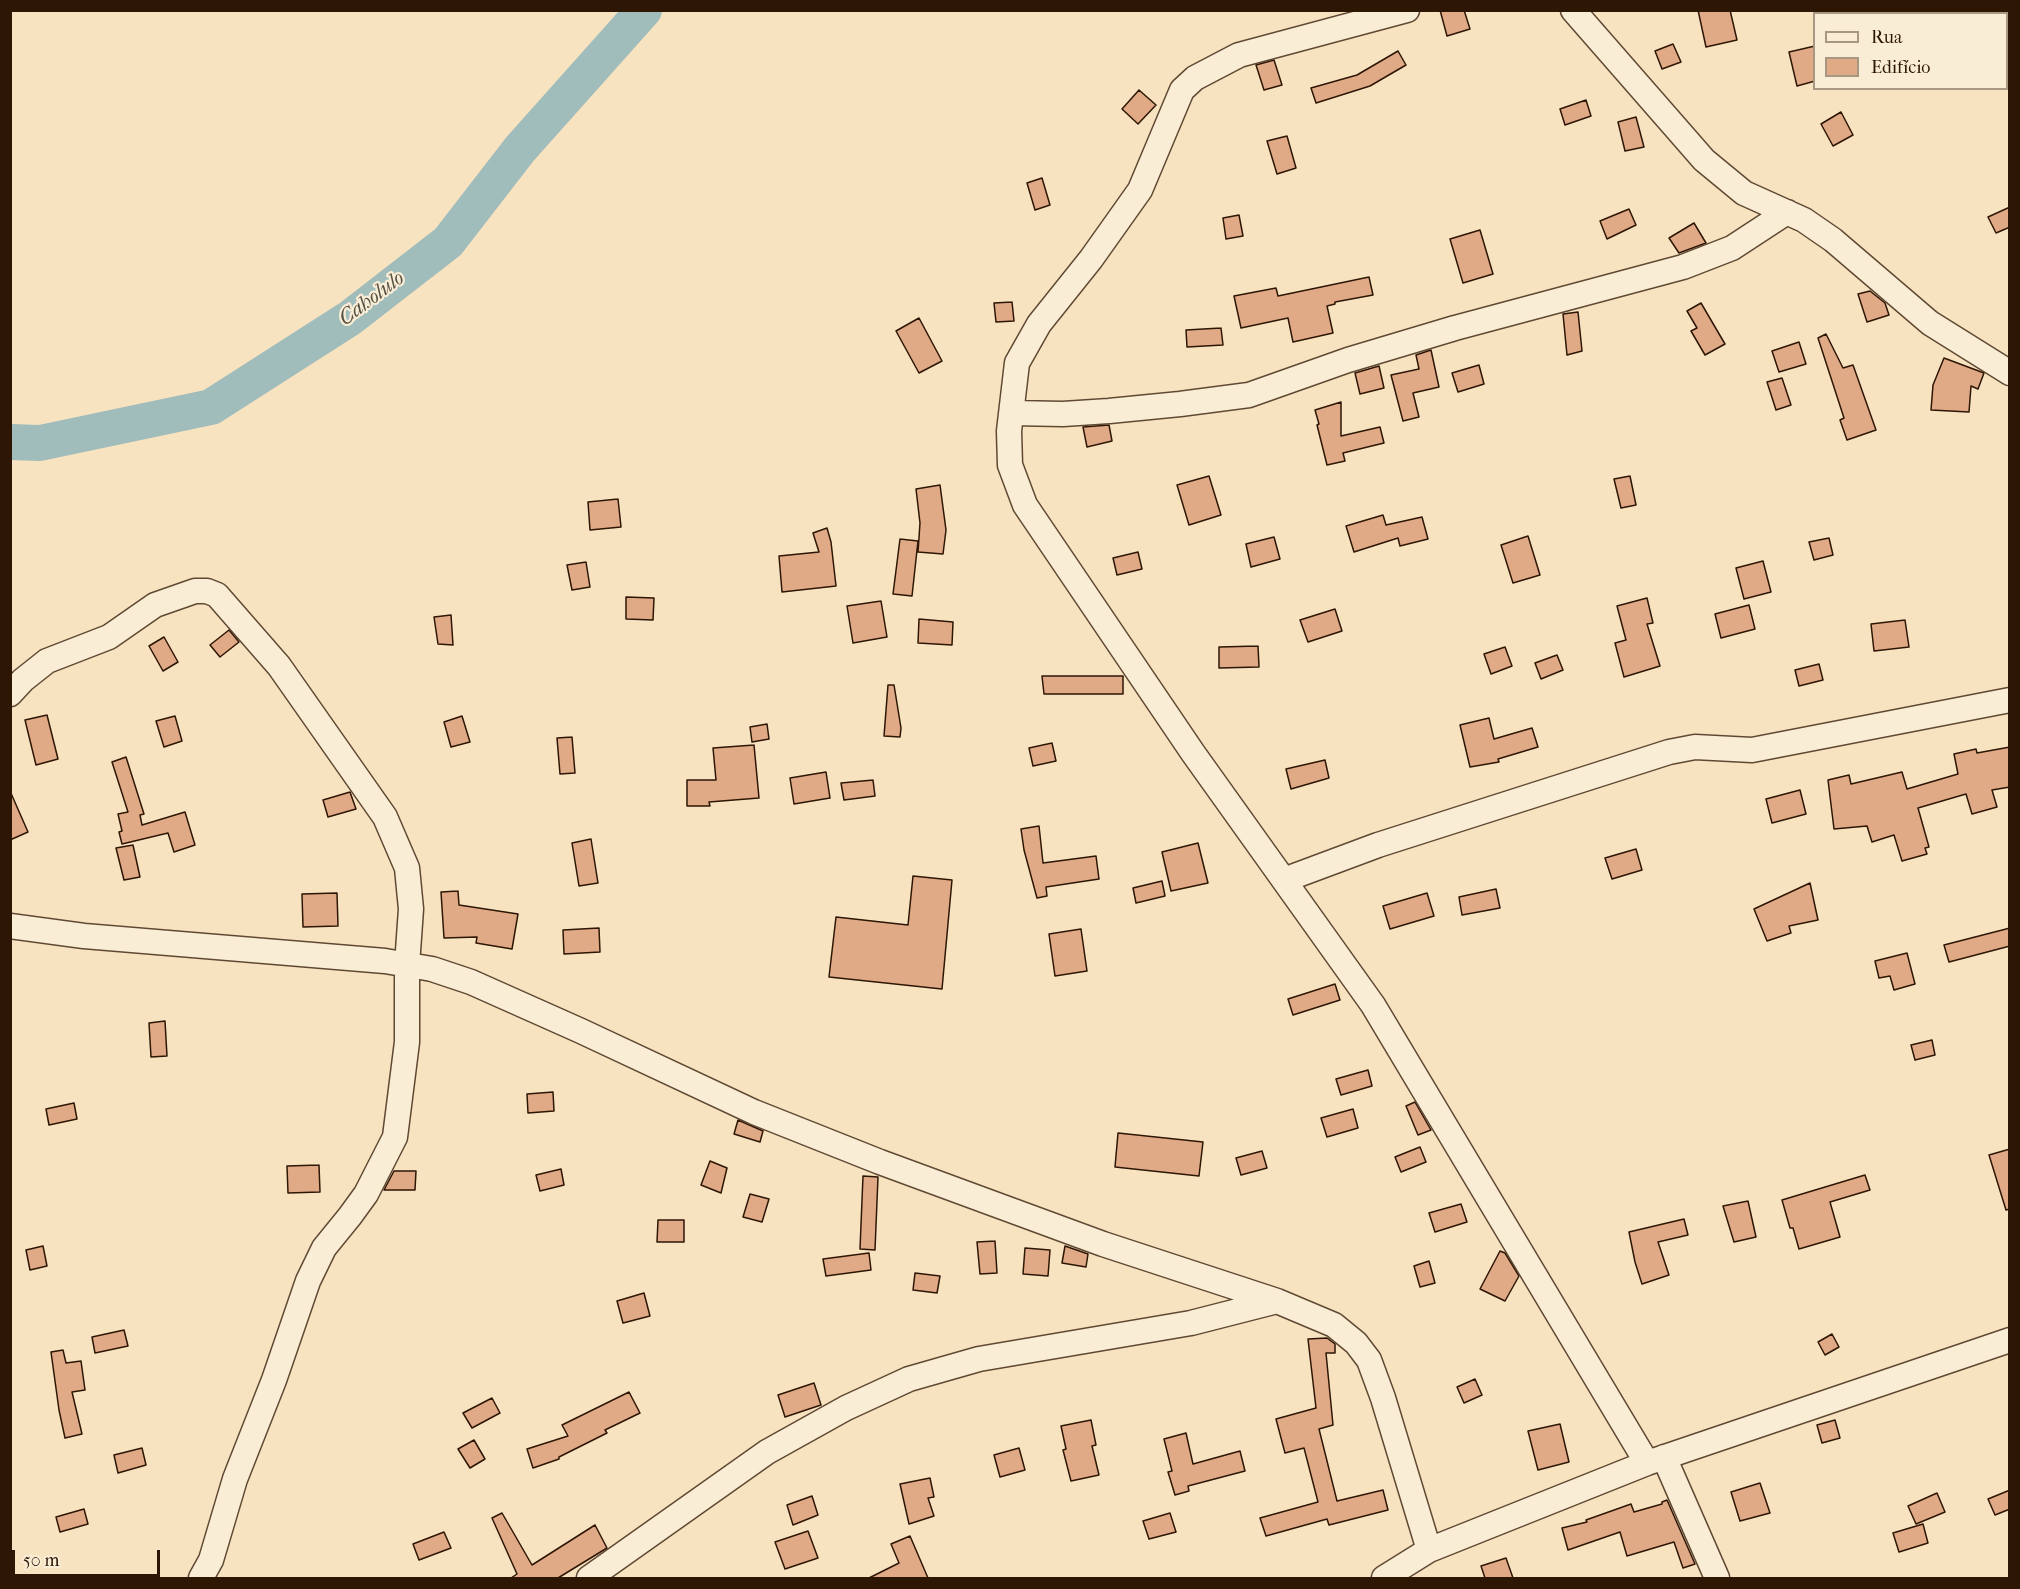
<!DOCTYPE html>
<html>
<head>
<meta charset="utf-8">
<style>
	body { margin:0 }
	#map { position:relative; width:2020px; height:1589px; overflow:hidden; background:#f8e3c0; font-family:"IM FELL French Canon",serif }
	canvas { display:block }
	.frame { position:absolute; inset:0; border:12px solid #2d1604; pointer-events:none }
	.legend { position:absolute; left:1813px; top:12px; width:195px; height:78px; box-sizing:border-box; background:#faedd6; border:2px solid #a89782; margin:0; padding:8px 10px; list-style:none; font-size:18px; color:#2d1604 }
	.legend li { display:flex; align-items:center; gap:12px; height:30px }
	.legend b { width:30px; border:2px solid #a89782 }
	.scale { position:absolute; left:12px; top:1550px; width:148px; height:27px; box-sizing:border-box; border:3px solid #2d1604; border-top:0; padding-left:8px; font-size:18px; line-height:21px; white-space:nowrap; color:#2d1604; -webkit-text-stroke:4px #faedd6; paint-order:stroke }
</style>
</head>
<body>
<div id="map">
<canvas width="2020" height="1589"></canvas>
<div class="frame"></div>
<ul class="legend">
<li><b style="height:8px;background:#faedd6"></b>Rua</li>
<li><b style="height:16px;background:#e1aa87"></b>Edifício</li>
</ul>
<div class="scale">50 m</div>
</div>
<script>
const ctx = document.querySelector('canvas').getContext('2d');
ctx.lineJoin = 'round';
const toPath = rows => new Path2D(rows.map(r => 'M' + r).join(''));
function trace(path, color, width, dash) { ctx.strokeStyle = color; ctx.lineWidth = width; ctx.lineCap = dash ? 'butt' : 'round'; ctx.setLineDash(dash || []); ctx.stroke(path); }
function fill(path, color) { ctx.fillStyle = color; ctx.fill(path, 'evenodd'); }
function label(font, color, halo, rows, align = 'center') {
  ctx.font = font + ' "IM FELL French Canon",serif'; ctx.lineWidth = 4.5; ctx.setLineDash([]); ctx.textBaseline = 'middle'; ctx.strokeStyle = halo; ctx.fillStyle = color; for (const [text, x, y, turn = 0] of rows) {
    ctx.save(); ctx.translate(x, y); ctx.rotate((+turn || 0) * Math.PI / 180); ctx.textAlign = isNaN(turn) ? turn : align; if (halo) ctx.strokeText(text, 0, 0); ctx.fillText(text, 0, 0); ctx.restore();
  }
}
trace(toPath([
	[10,442,40,443,211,407,350,318,448,242,520,149,644,10]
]), '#a0bcbb', 36);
const building = toPath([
	[1440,10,1464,10,1470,29,1447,36,1440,10],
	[1698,10,1730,10,1737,40,1706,47,1698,10],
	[1673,44,1681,62,1662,69,1655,51,1673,44],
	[1815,46,1815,81,1797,86,1789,52,1815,46],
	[1398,51,1406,65,1370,86,1316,103,1311,88,1357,75,1398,51],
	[1274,60,1282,85,1264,90,1256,65,1274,60],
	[1139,90,1156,105,1138,124,1122,109,1139,90],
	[1586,100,1591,116,1565,125,1560,109,1586,100],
	[1841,112,1853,135,1833,146,1821,124,1841,112],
	[1636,117,1644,147,1625,151,1618,122,1636,117],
	[1287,136,1296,168,1277,174,1267,141,1287,136],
	[1042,178,1050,205,1035,210,1027,183,1042,178],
	[2010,207,2010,227,1996,233,1988,217,2010,207],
	[1629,209,1636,225,1607,239,1600,221,1629,209],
	[1239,215,1243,236,1226,239,1223,218,1239,215],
	[1694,223,1706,243,1679,253,1669,238,1694,223],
	[1480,230,1493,274,1463,283,1450,239,1480,230],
	[1369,277,1373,295,1335,302,1335,304,1327,306,1333,333,1293,342,1288,318,1241,328,1234,296,1276,288,1278,296,1369,277],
	[1870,291,1885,303,1889,315,1867,322,1858,294,1870,291],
	[1012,302,1014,321,996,322,994,303,1012,302],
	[1701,303,1725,344,1705,355,1691,331,1697,328,1687,311,1701,303],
	[1578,312,1582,351,1567,355,1563,314,1578,312],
	[919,318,942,361,919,373,896,331,919,318],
	[1221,328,1223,345,1187,347,1186,330,1221,328],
	[1826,334,1843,368,1853,365,1876,430,1847,440,1840,420,1844,418,1818,338,1826,334],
	[1799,342,1806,364,1779,372,1772,351,1799,342],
	[1431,350,1439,387,1413,393,1419,417,1403,421,1391,375,1419,369,1416,355,1431,350],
	[1944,358,1984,373,1978,389,1971,386,1969,412,1931,410,1933,385,1944,358],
	[1479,365,1484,384,1458,392,1452,373,1479,365],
	[1379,366,1384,388,1360,394,1355,373,1379,366],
	[1782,378,1791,405,1776,410,1767,382,1782,378],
	[1341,402,1341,436,1380,427,1384,443,1343,453,1345,461,1327,465,1317,425,1319,424,1315,410,1341,402],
	[1109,425,1112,441,1087,447,1083,427,1109,425],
	[1209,476,1221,515,1189,525,1177,485,1209,476],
	[1630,476,1636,505,1621,508,1614,479,1630,476],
	[940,485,946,530,943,554,918,552,920,523,916,489,940,485],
	[618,499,621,527,590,530,588,502,618,499],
	[1383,515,1386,525,1422,517,1428,539,1400,546,1398,538,1354,552,1346,526,1383,515],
	[827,528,831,542,836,586,782,592,779,556,819,552,813,533,827,528],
	[1528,536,1540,575,1513,583,1501,545,1528,536],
	[1274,537,1280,559,1251,567,1246,544,1274,537],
	[1829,538,1833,555,1814,560,1809,542,1829,538],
	[900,539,918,541,912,596,893,594,900,539],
	[1138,552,1142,569,1117,575,1113,558,1138,552],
	[1763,561,1771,592,1744,599,1736,568,1763,561],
	[586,562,590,587,572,590,567,565,586,562],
	[626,597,654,598,653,620,626,619,626,597],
	[1647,598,1653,623,1647,624,1660,666,1624,677,1615,643,1626,640,1617,606,1647,598],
	[881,601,887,637,853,643,847,606,881,601],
	[1749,605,1755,629,1721,638,1715,614,1749,605],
	[1335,609,1342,631,1308,642,1300,620,1335,609],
	[451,615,453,645,438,644,434,617,451,615],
	[919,619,953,622,952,645,918,643,919,619],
	[1905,620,1909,647,1874,651,1871,624,1905,620],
	[229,630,239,642,220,657,210,645,229,630],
	[164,637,178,662,163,671,149,646,164,637],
	[1258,646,1259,667,1219,668,1219,647,1258,646],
	[1505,647,1512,666,1491,674,1484,654,1505,647],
	[1557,655,1563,670,1541,679,1535,663,1557,655],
	[1819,664,1823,680,1799,686,1795,670,1819,664],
	[1042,676,1123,676,1123,694,1044,694,1042,676],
	[888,685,894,685,901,728,900,737,884,736,888,685],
	[47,715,58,759,36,765,25,720,47,715],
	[175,716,182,741,164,747,156,721,175,716],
	[462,716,470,742,451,747,444,722,462,716],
	[1489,718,1494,739,1532,728,1538,747,1498,759,1499,762,1470,767,1460,725,1489,718],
	[767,724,769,739,752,742,750,727,767,724],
	[572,737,575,773,560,774,557,738,572,737],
	[1052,743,1056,761,1033,766,1029,748,1052,743],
	[754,745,759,798,709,802,710,806,687,806,687,780,716,780,713,748,754,745],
	[2010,747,2010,787,1992,790,1997,807,1972,814,1966,794,1918,808,1929,847,1925,848,1927,854,1902,861,1894,835,1872,842,1867,826,1834,829,1828,780,1849,775,1851,784,1902,772,1907,789,1958,774,1954,754,1976,749,1977,753,2010,747],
	[126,757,144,814,140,815,142,825,185,812,195,845,174,852,168,833,122,844,119,832,122,831,118,814,128,812,112,762,126,757],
	[1325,760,1329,778,1291,789,1286,769,1325,760],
	[826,772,830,798,794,804,790,778,826,772],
	[873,780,875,796,844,800,841,783,873,780],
	[1800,790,1806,814,1772,823,1766,799,1800,790],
	[10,791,28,832,10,840,10,791],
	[350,792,356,809,328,817,323,800,350,792],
	[1039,826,1043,863,1096,856,1099,879,1046,887,1047,896,1037,898,1024,850,1021,829,1039,826],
	[591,839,598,883,579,886,572,843,591,839],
	[1198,843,1208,883,1171,891,1162,852,1198,843],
	[133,845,140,877,124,880,116,848,133,845],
	[1636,849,1642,870,1612,879,1605,858,1636,849],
	[913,876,952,880,942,989,829,977,836,917,908,925,913,876],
	[1162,881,1165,896,1136,903,1133,888,1162,881],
	[1810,883,1818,920,1789,926,1791,933,1767,941,1754,909,1810,883],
	[1496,889,1500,908,1462,915,1459,897,1496,889],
	[458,891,459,905,518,914,512,949,476,943,477,937,444,938,441,892,458,891],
	[337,893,338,926,303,927,302,894,337,893],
	[1427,893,1434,916,1390,929,1383,906,1427,893],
	[599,928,600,952,564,954,563,930,599,928],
	[2010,928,2010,946,1949,962,1944,945,2010,928],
	[1081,929,1087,971,1055,976,1049,934,1081,929],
	[1907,953,1915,984,1894,990,1890,976,1879,978,1875,961,1907,953],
	[1335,984,1340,1000,1293,1015,1288,999,1335,984],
	[165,1021,167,1056,151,1057,149,1023,165,1021],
	[1932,1040,1935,1055,1915,1060,1911,1045,1932,1040],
	[1368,1070,1372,1086,1341,1095,1336,1079,1368,1070],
	[553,1092,554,1111,528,1113,527,1094,553,1092],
	[1415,1102,1431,1130,1418,1135,1406,1106,1415,1102],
	[74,1103,77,1119,49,1125,46,1109,74,1103],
	[1353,1109,1358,1128,1327,1137,1321,1118,1353,1109],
	[738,1120,763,1131,760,1142,734,1134,738,1120],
	[1118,1133,1203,1142,1199,1176,1115,1167,1118,1133],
	[1420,1147,1426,1162,1401,1172,1395,1157,1420,1147],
	[2010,1149,2010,1209,2006,1210,1989,1155,2010,1149],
	[1262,1151,1267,1168,1241,1175,1236,1158,1262,1151],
	[710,1161,727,1168,721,1193,701,1185,710,1161],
	[319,1165,320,1192,288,1193,287,1166,319,1165],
	[561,1169,564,1185,540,1191,536,1175,561,1169],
	[394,1171,416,1171,415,1190,384,1190,394,1171],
	[1865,1175,1870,1190,1830,1202,1840,1237,1799,1249,1793,1228,1790,1228,1782,1200,1865,1175],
	[863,1176,878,1177,875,1250,860,1249,863,1176],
	[750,1194,769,1199,762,1222,743,1217,750,1194],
	[1748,1201,1756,1237,1734,1242,1723,1206,1748,1201],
	[1461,1204,1467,1222,1435,1232,1429,1213,1461,1204],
	[1684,1219,1688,1235,1658,1242,1669,1275,1642,1284,1635,1262,1629,1232,1684,1219],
	[658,1220,684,1220,684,1242,657,1242,658,1220],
	[995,1241,997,1273,980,1274,977,1242,995,1241],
	[43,1246,47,1266,30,1270,26,1250,43,1246],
	[1065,1246,1088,1254,1086,1267,1062,1263,1065,1246],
	[1025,1248,1050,1250,1048,1276,1023,1274,1025,1248],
	[1500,1251,1505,1253,1519,1276,1505,1301,1480,1289,1500,1251],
	[869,1253,871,1270,826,1276,823,1259,869,1253],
	[1429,1261,1435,1283,1420,1287,1414,1266,1429,1261],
	[915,1273,940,1276,937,1293,913,1290,915,1273],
	[644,1293,650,1316,623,1323,617,1301,644,1293],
	[124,1330,128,1346,95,1353,92,1337,124,1330],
	[1832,1334,1839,1347,1825,1355,1818,1342,1832,1334],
	[1327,1338,1335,1344,1335,1353,1326,1353,1333,1425,1319,1429,1337,1501,1383,1490,1388,1510,1329,1525,1327,1519,1266,1536,1260,1518,1318,1502,1304,1448,1285,1453,1276,1419,1316,1408,1308,1339,1327,1338],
	[63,1350,66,1363,81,1361,85,1390,72,1392,82,1434,65,1438,59,1410,51,1352,63,1350],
	[1475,1379,1482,1395,1464,1403,1457,1387,1475,1379],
	[814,1383,821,1405,785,1417,778,1395,814,1383],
	[629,1392,640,1413,605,1430,607,1433,559,1457,559,1459,533,1468,527,1449,568,1436,562,1425,629,1392],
	[492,1398,500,1413,472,1428,463,1413,492,1398],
	[1091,1420,1096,1445,1092,1446,1099,1475,1071,1481,1063,1450,1066,1449,1061,1426,1091,1420],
	[1835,1420,1840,1438,1822,1443,1817,1425,1835,1420],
	[1560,1424,1569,1462,1538,1470,1528,1431,1560,1424],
	[1186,1433,1193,1464,1240,1451,1245,1471,1188,1486,1189,1491,1175,1495,1168,1472,1172,1471,1164,1439,1186,1433],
	[474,1440,485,1459,470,1468,458,1449,474,1440],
	[142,1448,146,1465,118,1473,114,1455,142,1448],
	[1019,1448,1025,1470,1000,1477,994,1455,1019,1448],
	[930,1478,934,1497,928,1498,934,1516,909,1524,900,1484,930,1478],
	[1760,1483,1770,1513,1740,1521,1731,1492,1760,1483],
	[2010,1490,2010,1509,1995,1515,1988,1499,2010,1490],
	[1937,1493,1945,1512,1916,1524,1908,1506,1937,1493],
	[812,1496,818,1515,793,1525,787,1505,812,1496],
	[1667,1500,1695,1564,1683,1568,1674,1542,1627,1556,1620,1532,1568,1550,1562,1528,1587,1522,1586,1520,1631,1504,1634,1512,1662,1504,1662,1502,1667,1500],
	[84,1509,88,1524,60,1532,56,1517,84,1509],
	[502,1513,532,1565,595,1525,607,1548,558,1578,511,1578,517,1574,492,1518,502,1513],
	[1170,1513,1176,1532,1149,1539,1143,1521,1170,1513],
	[1923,1524,1928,1543,1899,1552,1893,1533,1923,1524],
	[808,1531,818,1558,785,1569,775,1542,808,1531],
	[444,1532,451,1548,419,1560,413,1544,444,1532],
	[910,1536,928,1578,869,1578,899,1563,891,1544,910,1536],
	[1506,1558,1513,1578,1485,1578,1481,1566,1506,1558]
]);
fill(building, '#e1aa87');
trace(building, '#2d1604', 1.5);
const minor = toPath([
	[1407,10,1239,55,1195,78,1182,90,1140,190,1091,259,1039,324,1017,363,1009,431,1010,465,1025,505,1193,753,1373,1005,1647,1463],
	[1573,10,1704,160,1744,193,1804,220,1833,240,1930,323,2010,373],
	[1012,413,1063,414,1109,411,1180,404,1249,395,1348,360,1455,328,1683,267,1732,248,1787,212],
	[10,694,23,680,47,661,109,637,155,605,195,591,207,591,217,595,279,666,385,817,407,868,411,909,407,965,407,1042,395,1137,366,1194,350,1216,324,1248,308,1281,274,1380,235,1479,211,1560,201,1578],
	[1284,880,1378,845,1669,752,1695,747,1752,750,2010,700],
	[10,926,84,936,385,961,432,969,471,982,581,1031,754,1112,880,1162,1103,1244,1277,1301,1334,1325,1356,1343,1369,1360,1383,1398,1429,1550],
	[1664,1457,1717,1578],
	[589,1578,767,1452,846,1408,909,1379,979,1359,1191,1323,1277,1301],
	[1384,1578,1429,1550,1647,1463,2010,1340]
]);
trace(minor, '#604933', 27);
trace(minor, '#faedd6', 24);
label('italic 21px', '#555044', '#faedd6', [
	["Caholulo",372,299,-37]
]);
</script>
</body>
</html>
